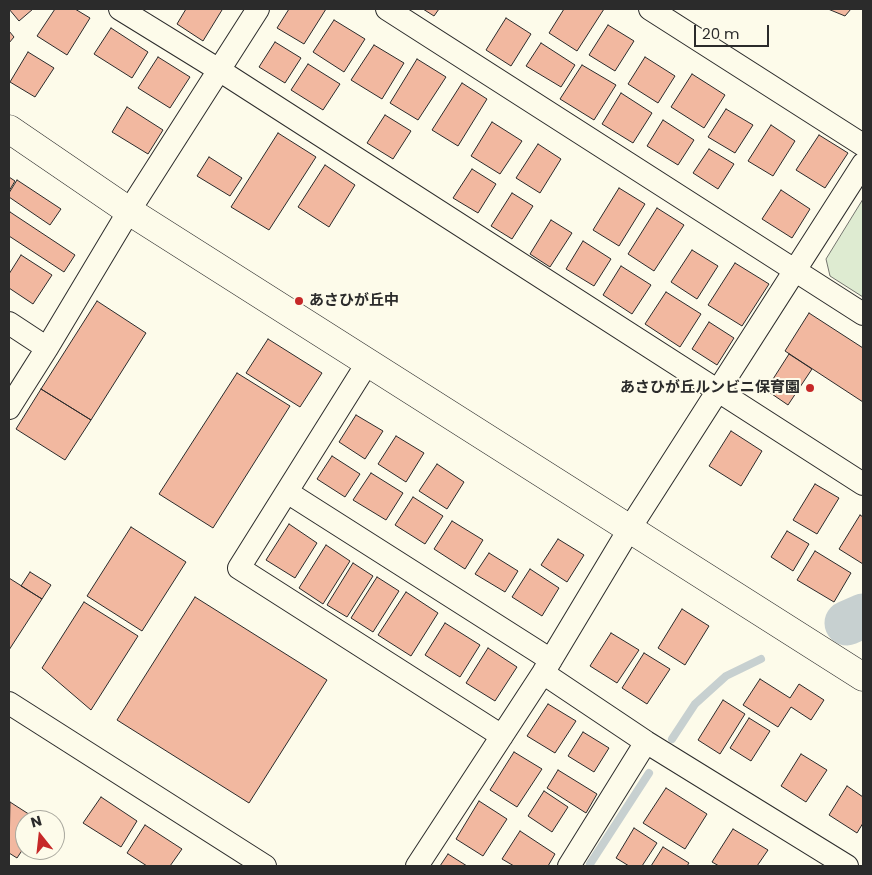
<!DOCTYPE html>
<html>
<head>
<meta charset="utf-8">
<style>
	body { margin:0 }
	#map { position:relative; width:872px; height:875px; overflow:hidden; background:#fdfbea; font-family:Poppins,sans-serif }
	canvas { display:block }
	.frame { position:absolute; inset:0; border:10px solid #2b2b2b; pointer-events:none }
	.north { position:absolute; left:15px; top:810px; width:50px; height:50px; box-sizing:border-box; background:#fdfbea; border:1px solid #a9a89e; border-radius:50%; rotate:344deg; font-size:14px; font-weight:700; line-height:20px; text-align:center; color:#2b2b2b }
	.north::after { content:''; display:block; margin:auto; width:18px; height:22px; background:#c62828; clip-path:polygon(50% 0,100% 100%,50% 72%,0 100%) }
	.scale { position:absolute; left:694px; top:25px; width:75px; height:22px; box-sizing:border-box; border:2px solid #2b2b2b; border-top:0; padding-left:6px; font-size:15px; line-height:18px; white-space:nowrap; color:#2b2b2b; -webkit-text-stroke:4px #fdfbea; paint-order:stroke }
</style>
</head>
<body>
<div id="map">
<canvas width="872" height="875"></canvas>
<div class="frame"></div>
<div class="north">N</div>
<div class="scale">20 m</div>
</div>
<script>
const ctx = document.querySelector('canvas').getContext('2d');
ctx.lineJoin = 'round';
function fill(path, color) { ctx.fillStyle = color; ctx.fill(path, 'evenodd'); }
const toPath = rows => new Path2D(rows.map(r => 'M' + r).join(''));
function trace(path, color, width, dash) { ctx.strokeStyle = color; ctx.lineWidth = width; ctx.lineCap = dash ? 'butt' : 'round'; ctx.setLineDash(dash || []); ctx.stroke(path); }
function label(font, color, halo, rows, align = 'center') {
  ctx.font = font + ' Poppins,"Noto Sans JP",sans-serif'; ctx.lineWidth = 4; ctx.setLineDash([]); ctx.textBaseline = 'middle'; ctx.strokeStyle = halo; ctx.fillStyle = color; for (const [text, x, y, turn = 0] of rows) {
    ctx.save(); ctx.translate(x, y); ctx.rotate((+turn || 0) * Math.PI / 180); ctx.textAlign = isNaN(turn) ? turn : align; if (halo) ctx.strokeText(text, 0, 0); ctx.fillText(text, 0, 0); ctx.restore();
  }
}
const green = toPath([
	[863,199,863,297,830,276,826,259,863,199]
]);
fill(green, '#deebd1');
trace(green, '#74746e', 1);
trace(toPath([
	[672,739,695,704,726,676,761,659],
	[590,864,649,773]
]), '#c7d0d0', 8);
trace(toPath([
	[847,623,863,616]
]), '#c7d0d0', 45);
const building = toPath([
	[9,9,33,9,19,21,9,9],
	[55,9,75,9,90,18,67,55,37,36,55,9],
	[186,9,221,9,222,10,203,41,177,24,186,9],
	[289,9,326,9,304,44,277,28,289,9],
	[423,9,439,9,434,16,423,9],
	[564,9,604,9,577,51,549,33,564,9],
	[828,9,851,9,845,16,828,9],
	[506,18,531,34,511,66,486,50,506,18],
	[334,20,365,39,344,72,313,52,334,20],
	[608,25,634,41,615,71,589,55,608,25],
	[111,28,148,52,132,78,94,54,111,28],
	[9,31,14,37,9,43,9,31],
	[275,42,301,58,285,83,259,67,275,42],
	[541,43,575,65,561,87,526,66,541,43],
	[374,45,404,63,382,99,351,80,374,45],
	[28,52,54,68,35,97,10,82,28,52],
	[158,57,190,77,170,108,138,88,158,57],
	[645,57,675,76,658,103,628,84,645,57],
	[417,59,446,77,418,120,390,103,417,59],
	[308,64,340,84,323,110,291,90,308,64],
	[582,65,616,85,594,120,560,99,582,65],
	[692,74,725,95,704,128,671,107,692,74],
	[462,83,487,99,458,146,432,130,462,83],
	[621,93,652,113,633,143,602,124,621,93],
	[127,107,163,130,148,154,112,132,127,107],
	[726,109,753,125,735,153,708,137,726,109],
	[385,115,411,131,393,159,367,143,385,115],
	[663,120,694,140,678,165,647,146,663,120],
	[492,122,522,141,500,174,471,156,492,122],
	[771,125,795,141,773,176,748,161,771,125],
	[278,133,316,157,269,230,231,207,278,133],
	[819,135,848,153,825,188,796,170,819,135],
	[538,144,561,159,540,193,516,178,538,144],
	[709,149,734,164,718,189,693,173,709,149],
	[209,157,242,178,230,196,197,176,209,157],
	[325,165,355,185,329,227,298,207,325,165],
	[472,169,496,184,478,213,453,198,472,169],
	[9,177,15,181,9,191,9,177],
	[17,180,61,209,50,225,9,197,9,193,17,180],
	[619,188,645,204,619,246,593,230,619,188],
	[781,190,810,209,792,238,762,219,781,190],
	[512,193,533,206,512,239,491,226,512,193],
	[657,208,684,225,654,271,628,254,657,208],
	[10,212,75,255,64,272,9,236,9,214,10,212],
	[551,220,572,233,550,267,530,254,551,220],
	[583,241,611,259,594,286,566,269,583,241],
	[692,250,718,266,697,299,671,282,692,250],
	[21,255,52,275,33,304,9,288,9,274,21,255],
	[735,263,769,284,742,326,708,305,735,263],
	[621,266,651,285,632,314,603,295,621,266],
	[666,292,701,314,680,347,645,324,666,292],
	[97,301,146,333,91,420,41,389,97,301],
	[809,313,863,348,863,402,785,351,809,313],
	[709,322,734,338,717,365,692,349,709,322],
	[268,339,322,373,300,407,246,373,268,339],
	[789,354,812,369,788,405,766,390,789,354],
	[237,373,290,406,213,528,159,494,237,373],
	[41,389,91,420,65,460,16,429,41,389],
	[356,415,383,431,365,459,339,442,356,415],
	[731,431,762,451,741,486,709,466,731,431],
	[396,436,424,453,406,482,378,464,396,436],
	[332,456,360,474,345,497,317,479,332,456],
	[437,464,464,482,447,509,419,491,437,464],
	[371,473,403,493,386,520,353,500,371,473],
	[815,484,839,498,817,534,793,520,815,484],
	[413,497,443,516,425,544,395,525,413,497],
	[860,515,863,517,863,564,839,549,860,515],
	[452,521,483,540,465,569,434,549,452,521],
	[289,524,317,543,295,578,266,560,289,524],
	[131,527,186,562,142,631,87,596,131,527],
	[787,531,809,544,793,571,771,557,787,531],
	[558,539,584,555,567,582,541,565,558,539],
	[326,545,350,561,323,604,299,588,326,545],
	[815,551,851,573,834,602,797,580,815,551],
	[489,553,518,571,505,592,475,574,489,553],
	[353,563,373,576,347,617,327,605,353,563],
	[530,569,559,588,542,616,512,597,530,569],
	[30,572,51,585,42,599,21,586,30,572],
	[377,577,399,591,373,632,351,618,377,577],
	[9,578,42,599,9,650,9,578],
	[406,592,438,613,411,656,378,635,406,592],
	[195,597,327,680,249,803,117,720,195,597],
	[84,602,138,636,91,710,42,668,84,602],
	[682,609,709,626,685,665,658,648,682,609],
	[445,623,480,645,460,677,425,655,445,623],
	[611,633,639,650,617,683,590,666,611,633],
	[488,648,517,667,495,701,466,683,488,648],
	[644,653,670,669,647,704,622,688,644,653],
	[760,679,790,698,799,684,824,700,811,720,791,707,778,727,743,705,760,679],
	[723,700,745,714,720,754,698,740,723,700],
	[548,704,576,721,555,753,527,736,548,704],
	[749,718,770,731,751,761,730,748,749,718],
	[583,732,609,748,594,772,568,756,583,732],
	[514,752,542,769,517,807,490,790,514,752],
	[801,754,827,770,806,802,781,786,801,754],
	[558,770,597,794,586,813,547,788,558,770],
	[847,786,863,797,863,823,857,833,829,815,847,786],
	[666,788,707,814,685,849,643,823,666,788],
	[544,791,568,807,552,832,528,816,544,791],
	[101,797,137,821,121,847,83,823,101,797],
	[479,801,507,819,483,856,456,839,479,801],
	[10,802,38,820,25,820,25,846,17,858,9,853,10,802],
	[145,825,182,849,170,866,147,866,127,853,145,825],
	[634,828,657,843,642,866,629,866,616,858,634,828],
	[733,829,768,850,757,866,719,866,712,862,733,829],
	[520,831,555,854,548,866,514,866,502,859,520,831],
	[663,847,689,863,687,866,651,866,663,847],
	[448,854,467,866,440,866,448,854]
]);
fill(building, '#f2b8a0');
trace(building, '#2b2b2b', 1);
const minor = toPath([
	[120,9,219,70,863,484],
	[387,9,863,314],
	[650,9,863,145],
	[9,323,47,348],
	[368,362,239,568,502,736],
	[9,408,47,348,129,211,258,9],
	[287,492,551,660],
	[543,673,646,742,847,866],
	[9,703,265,866],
	[417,866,543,673,630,528,863,164],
	[569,866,646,742]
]);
const tertiary = toPath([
	[9,129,129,211,863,677]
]);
trace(minor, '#2b2b2b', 24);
trace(tertiary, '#2b2b2b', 29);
trace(minor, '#fdfbea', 22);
trace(tertiary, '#fdfbea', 28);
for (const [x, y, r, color] of [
	[299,301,5,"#c62828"],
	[810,388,5,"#c62828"]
]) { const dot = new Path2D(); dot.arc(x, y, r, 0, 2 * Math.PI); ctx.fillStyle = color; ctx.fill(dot); trace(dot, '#fdfbea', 2); }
label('bold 15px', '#2b2b2b', '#fdfbea', [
	["あさひが丘中",309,301],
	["あさひが丘ルンビニ保育園",800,388,"right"]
], 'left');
</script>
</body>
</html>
